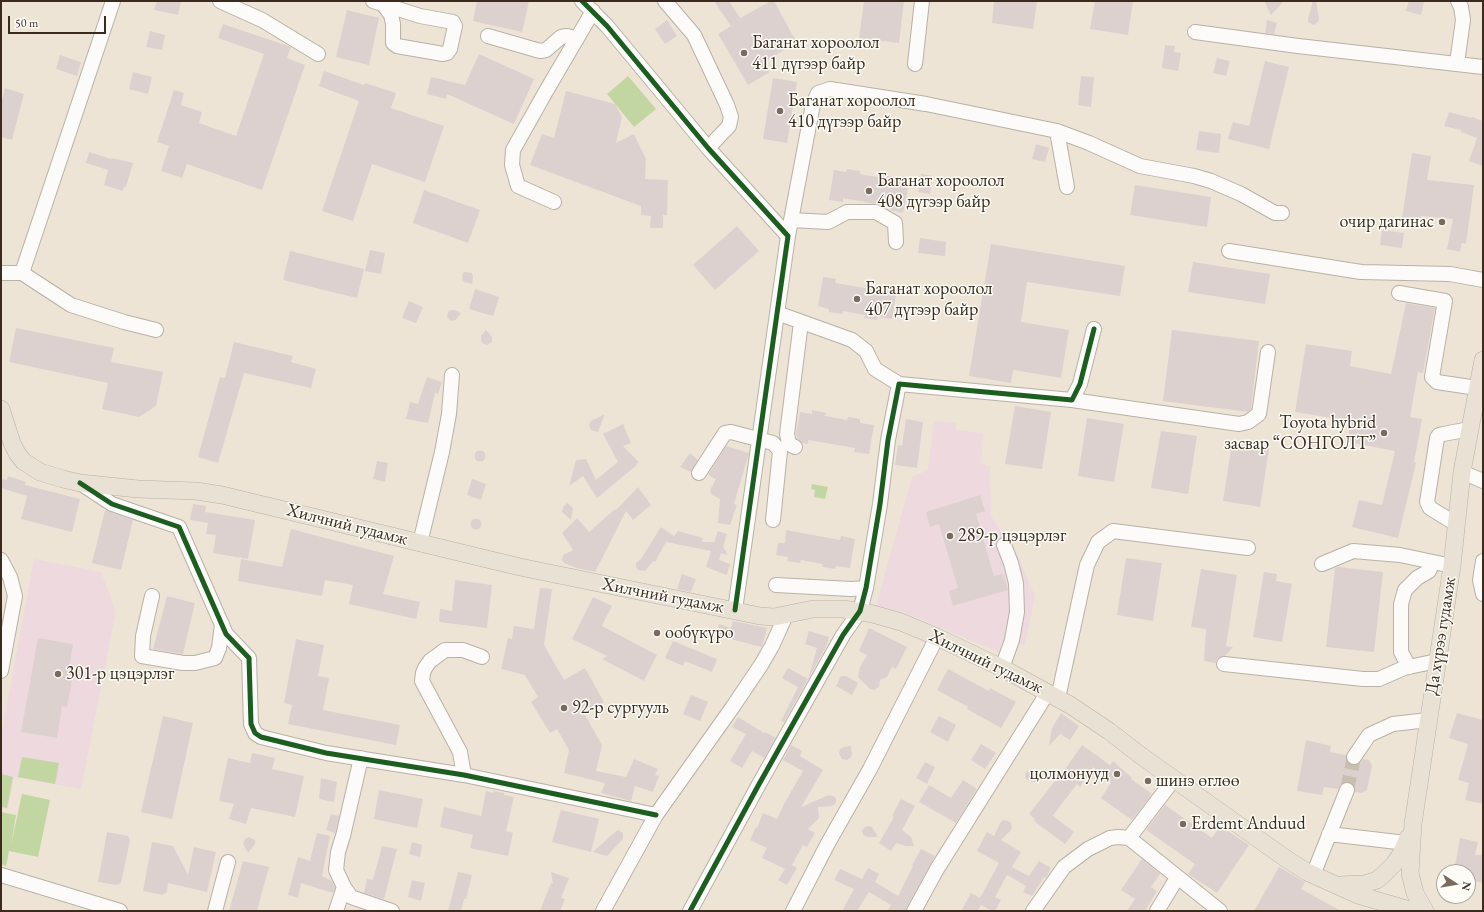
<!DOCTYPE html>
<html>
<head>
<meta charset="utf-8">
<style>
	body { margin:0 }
	#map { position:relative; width:1484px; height:912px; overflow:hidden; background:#ede4d6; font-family:"EB Garamond",serif }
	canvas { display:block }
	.frame { position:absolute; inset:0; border:2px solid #3b2a1e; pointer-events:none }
	.north { position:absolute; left:1436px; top:864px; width:40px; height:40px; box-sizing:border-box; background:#fdfcf7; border:1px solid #afa8a0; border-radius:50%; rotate:102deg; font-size:11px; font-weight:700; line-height:16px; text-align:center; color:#3b2a1e }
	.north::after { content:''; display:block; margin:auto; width:14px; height:18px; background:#796b5e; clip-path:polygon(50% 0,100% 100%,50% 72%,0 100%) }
	.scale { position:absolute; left:8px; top:16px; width:98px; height:18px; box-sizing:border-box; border:2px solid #3b2a1e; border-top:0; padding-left:5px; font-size:12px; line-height:14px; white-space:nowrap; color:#3b2a1e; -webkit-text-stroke:3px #fdfcf7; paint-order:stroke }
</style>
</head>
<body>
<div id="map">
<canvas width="1484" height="912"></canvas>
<div class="frame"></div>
<div class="north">N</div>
<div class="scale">50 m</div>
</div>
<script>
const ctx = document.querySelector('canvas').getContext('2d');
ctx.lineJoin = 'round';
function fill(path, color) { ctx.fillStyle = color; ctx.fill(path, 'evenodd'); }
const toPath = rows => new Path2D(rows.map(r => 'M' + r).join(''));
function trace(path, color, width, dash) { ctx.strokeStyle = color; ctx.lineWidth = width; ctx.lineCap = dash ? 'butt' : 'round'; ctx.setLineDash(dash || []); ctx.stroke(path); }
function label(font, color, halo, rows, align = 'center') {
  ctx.font = font + ' "EB Garamond",serif'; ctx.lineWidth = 3; ctx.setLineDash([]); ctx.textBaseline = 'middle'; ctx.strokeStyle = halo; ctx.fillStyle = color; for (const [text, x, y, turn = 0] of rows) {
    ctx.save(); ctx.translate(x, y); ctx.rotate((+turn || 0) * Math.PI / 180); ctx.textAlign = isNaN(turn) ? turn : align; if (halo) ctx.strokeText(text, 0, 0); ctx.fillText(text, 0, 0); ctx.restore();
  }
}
fill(toPath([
	[934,421,956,423,956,430,983,433,981,464,990,466,991,516,1018,556,1035,596,1025,645,1002,641,998,652,923,620,903,612,876,606,912,477,928,470],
	[34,559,101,572,116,611,81,789,14,777,8,809,1,808,1,736]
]), '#eed9df');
fill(toPath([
	[628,76,656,109,634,127,607,94],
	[812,484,828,487,825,499,814,497,815,490,811,489],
	[22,757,59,763,55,784,18,777],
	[1,774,13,777,7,808,1,807],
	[22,794,50,800,38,857,9,851,6,866,1,864,1,812,16,815,11,845]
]), '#c2d6a2');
fill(toPath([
	[157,1,181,1,178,15,154,10],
	[477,1,529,1,522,32,473,21],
	[714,1,729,1,740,18,771,1,774,1,797,43,763,62,770,72,748,85,718,34,731,26],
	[864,1,904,1,899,43,859,38],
	[994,1,1037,1,1033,29,992,23],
	[1095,1,1133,1,1128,35,1090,29],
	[1264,1,1284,1,1271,15],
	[1313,1,1316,1,1319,19,1318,22,1314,25,1308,22,1308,19],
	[1409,1,1424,1,1421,15,1406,11],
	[347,10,379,18,369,65,336,57],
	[667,20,677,36,665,44,655,29],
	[1267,20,1277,23,1274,34,1265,33],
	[223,24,291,47,287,58,305,65,262,190,187,164,182,178,161,171,169,146,157,142,174,90,184,93,181,105,202,112,199,123,236,136,264,54,218,38],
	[150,31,165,35,162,50,146,47],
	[1165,45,1175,46,1174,52,1181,53,1178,71,1162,68],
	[479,54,534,79,514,124,447,94,446,99,427,94,431,77,465,85],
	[60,55,81,62,77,76,56,69],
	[1217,58,1230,61,1226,76,1213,73],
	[1265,61,1289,67,1269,149,1228,139,1233,122,1249,126],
	[324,71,364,85,365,83,396,93,391,108,444,126,425,182,372,164,353,221,322,211,359,101,319,86],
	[133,72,152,77,148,94,129,89],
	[1081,76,1094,77,1091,107,1078,105],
	[773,78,797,82,787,143,763,139],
	[5,88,24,94,12,140,1,137,1,104],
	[566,91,615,104,622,117,616,143,634,134,646,159,645,179,668,180,667,215,663,215,663,228,650,228,651,216,641,215,641,206,530,165,542,134,554,138],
	[1449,112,1472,118,1472,117,1483,121,1483,166,1469,161,1477,138,1461,132,1461,130,1444,126],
	[1199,131,1221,134,1219,153,1196,150],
	[1036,144,1049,148,1045,162,1032,159],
	[89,152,111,159,112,158,133,163,126,187,124,187,123,191,104,185,108,170,86,163],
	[1412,153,1431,156,1427,180,1474,185,1466,244,1462,243,1460,252,1447,249,1453,219,1421,216,1420,221,1402,218],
	[847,169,860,171,860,174,882,178,882,175,895,177,895,181,909,183,903,213,890,210,890,207,876,204,843,198,843,202,829,200,834,170,846,172],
	[921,174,933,176,930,194,918,192],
	[1135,185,1211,197,1207,227,1130,215],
	[424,190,480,210,468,243,413,223],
	[737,226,759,251,715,290,693,265],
	[1382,230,1404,233,1402,248,1380,245],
	[920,238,946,242,945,256,918,253],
	[991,244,1125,266,1120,296,1027,282,1021,322,1069,330,1061,378,1013,370,1011,383,969,376],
	[370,250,385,253,381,274,365,271],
	[290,251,364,269,357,298,283,280],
	[1193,262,1270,274,1265,304,1188,292],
	[465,272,472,273,473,277,472,284,465,282,462,280,463,273],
	[823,277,836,279,835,283,882,291,883,287,897,290,892,319,878,317,877,320,864,318,865,315,843,311,842,314,829,312,829,309,818,306],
	[475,289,499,297,493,316,469,309],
	[409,301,423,307,416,323,402,318],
	[1406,303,1435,308,1423,373,1418,372,1410,417,1422,419,1414,462,1416,463,1398,538,1352,527,1359,500,1382,505,1395,451,1347,442,1351,421,1295,412,1306,344,1352,351,1350,366,1391,374],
	[450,310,454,310,461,313,456,320,450,321,447,317,448,312],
	[16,328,114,348,111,362,163,372,156,406,139,417,102,409,108,383,9,362],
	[486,330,492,337,492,342,487,345,482,343,481,339,481,336],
	[1172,330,1259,341,1251,409,1248,412,1163,401],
	[234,342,293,356,291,362,316,369,311,388,244,373,218,463,198,457,220,377,225,378],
	[427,377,442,382,438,394,435,393,428,423,406,419,410,402,418,404],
	[1015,406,1051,412,1042,469,1005,464],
	[812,410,826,413,825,416,847,420,848,417,860,419,860,423,874,425,869,454,854,452,855,448,808,440,808,444,802,443,797,438,796,434,800,412,812,414],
	[605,414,598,432,591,430,589,425,591,421],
	[1087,418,1124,424,1114,482,1078,476],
	[906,419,923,422,917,468,895,465,898,445,902,446],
	[623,424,631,443,623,446,639,462,636,464,637,465,597,498,583,476,569,486,576,460,586,459,596,480,618,462,603,434],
	[1161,431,1197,436,1188,494,1151,488],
	[1232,443,1269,449,1260,507,1223,501],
	[726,446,749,453,734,504,737,505,730,525,718,523,720,499,712,495,710,490,716,479,708,475],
	'474.5 456a5.5 5.5 0 1 1 11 0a5.5 5.5 0 1 1-11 0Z',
	[690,453,698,460,691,472,680,467],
	[377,461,388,463,385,482,373,479],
	[8,476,26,482,25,485,80,499,72,532,21,519,27,496,1,488,1,479,7,480],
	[472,479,486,484,481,500,467,495],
	[638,487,651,505,633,520,626,511,595,572,577,568,564,563,562,560,563,555,573,550,562,533,577,518,589,532,615,509,616,510],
	[980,495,985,511,976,514,994,576,1003,574,1008,590,953,606,949,591,958,588,939,524,930,527,926,512],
	[567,503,573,508,571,520,562,512,563,507],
	[193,504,206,506,205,512,255,520,248,559,213,553,216,535,206,534,208,523,190,520],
	[105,510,133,520,121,570,92,563],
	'470.5 524a5.5 5.5 0 1 1 11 0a5.5 5.5 0 1 1-11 0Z',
	[661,527,674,536,678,531,703,538,702,542,714,542,718,531,727,534,723,547,728,555,721,553,719,560,730,564,727,575,706,567,711,551,666,542,655,562,653,561,645,571,638,570,636,567,636,563,641,559],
	[291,529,394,556,383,594,420,602,416,619,349,604,353,585,325,580,322,596,238,581,241,559,282,567],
	[786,530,840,540,841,536,855,539,850,568,836,566,835,569,822,567,823,564,801,560,800,563,787,561,788,557,776,555,778,543,785,543],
	[1126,558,1162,563,1153,621,1117,615],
	[1338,567,1383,572,1374,652,1326,647,1335,568],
	[1201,569,1237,575,1226,646,1233,647,1225,656,1217,659,1216,663,1204,661,1206,629,1191,627],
	[1264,572,1277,574,1276,581,1292,584,1282,642,1253,637],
	[682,574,696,579,691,592,677,589],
	[455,580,492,585,487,628,439,622,440,609,452,611],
	[540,588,552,589,544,645,564,680,585,668,604,702,584,713,602,745,596,771,626,777,634,759,658,769,655,775,659,776,653,792,635,786,631,801,601,793,605,783,564,773,569,750,557,729,550,733,531,702,538,697,525,675,501,669,508,638,512,639,514,626,534,629],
	[167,596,195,603,183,654,153,649],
	[593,597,612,606,602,626,657,655,644,681,602,659,607,656,572,639],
	[733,621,767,628,762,647,715,635,719,624,731,628],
	[869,628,907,647,896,669,892,667,887,677,880,680,879,687,874,690,870,689,858,677,860,667,867,655,859,651],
	[809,631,829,637,826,647,784,722,781,721,798,687,782,678,788,668,808,679,817,648,805,644],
	[38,638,73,644,67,680,72,681,67,707,62,706,57,738,21,732],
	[296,639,324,645,318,676,329,678,323,710,400,725,396,745,288,724,292,705,284,703],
	[673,641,717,659,712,672,685,661,683,666,665,658],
	[948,669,989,691,990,688,1016,702,1001,728,967,709,968,707,937,690],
	[841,676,846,676,858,683,852,695,836,686],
	[691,695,708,702,700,721,683,714],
	[1061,713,1079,726,1070,740,1060,734,1049,746,1052,728],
	[1457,713,1483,720,1483,804,1465,800,1469,783,1458,780,1468,744,1449,738],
	[163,716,193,723,172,819,141,812],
	[939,716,956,725,948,742,930,732],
	[738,717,764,733,765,732,776,738,764,758,752,751,742,768,730,761,746,734,732,727],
	[1306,740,1331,746,1330,752,1346,755,1347,761,1353,765,1358,764,1363,759,1369,760,1372,766,1367,790,1362,793,1355,792,1353,784,1346,782,1341,784,1338,789,1324,787,1322,795,1297,791],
	[981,744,996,753,985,769,971,760],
	[791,745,802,751,800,756,823,770,801,807,829,795,835,797,836,800,836,803,832,806,818,807,819,818,808,829,815,833,807,847,803,845,792,865,797,868,787,885,778,880,785,869,762,858,767,848,750,840,756,827,757,828,763,813,777,819,784,804,803,771,783,760],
	[1082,745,1110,765,1113,761,1132,778,1131,779,1152,794,1132,820,1101,798,1111,783,1093,767,1080,787,1077,784,1054,814,1053,816,1074,832,1065,844,1034,821,1035,819,1029,814,1055,781,1056,782],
	[851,746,852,754,851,757,847,760,842,759,839,754,840,749,844,747],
	[252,753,275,758,272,769,304,776,295,817,251,808,246,824,229,819,234,804,219,801,228,758,250,763],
	[925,762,935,767,927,784,916,778],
	[1030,769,1034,770,1037,773,1038,782,1031,782,1025,778,1026,772],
	[321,778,337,782,334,802,319,799],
	[963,780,977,789,956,823,919,802,929,785,951,798],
	[379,790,423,799,417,828,374,819],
	[486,791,493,793,493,791,504,793,504,795,514,797,506,831,513,833,508,856,470,848,473,835,440,827,444,807,481,816],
	[901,799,915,806,902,830,911,837,914,846,906,846,896,843,891,851,879,843,894,817,892,816],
	[1165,805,1212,838,1220,826,1249,845,1217,893,1188,874,1195,864,1146,830],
	[561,810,599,819,591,852,552,842],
	[331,814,339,816,335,833,326,830],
	[1003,820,1008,821,1011,823,1012,828,1010,831,1001,840,1021,852,1012,867,1029,876,1039,861,1051,868,1046,878,1044,877,1032,896,1023,892,1026,886,1007,875,995,897,1001,900,995,911,992,911,981,905,978,911,961,911,971,893,980,898,999,863,977,851,987,832,994,836,1000,823],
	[868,826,872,827,878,837,867,837,863,835,862,830,865,827],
	[618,830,623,833,623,839,607,856,593,852,615,832],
	[107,832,128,836,130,840,121,883,117,885,98,882],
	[317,833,330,836,322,876,332,881,335,888,333,893,301,883,298,898,288,895,298,857,310,861],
	[249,837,255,840,255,844,248,853,243,844,245,839],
	[1460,838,1478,842,1475,855,1483,855,1483,883,1468,880,1468,872,1454,872],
	[152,842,173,846,188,875,194,847,216,852,207,892,168,883,167,892,162,895,143,891],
	[412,842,422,845,420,857,409,854],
	[382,846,397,849,384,899,364,893,367,879,373,880],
	[921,849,935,856,907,907,906,911,887,911,891,905,869,892,857,911,842,911,854,889,834,880,840,869,862,879,868,868,879,874,875,882,898,896,913,866,912,865],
	[1142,859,1160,874,1151,887,1157,891,1145,911,1127,911,1135,899,1121,890],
	[243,861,269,867,257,911,229,911],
	[1279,867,1305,882,1301,889,1341,911,1254,911],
	[458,872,472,875,466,899,464,899,461,911,448,911],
	[551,872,569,878,561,898,565,899,560,911,540,911,551,883,553,884],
	[412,880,425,883,421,901,408,897]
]), '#ddd1d0');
trace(toPath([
	[1347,790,1354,757]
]), '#c9bfb1', 14, [14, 7]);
const minor = toPath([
	[220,1,262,20,318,54],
	[373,1,420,16,453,22,455,26,450,49,447,53,443,54,397,46,393,43,393,24,391,15,383,4],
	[582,1,607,26,708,148,788,236,735,610],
	[665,1,694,35,727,105,731,117,729,126,708,148],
	[1195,32,1298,46,1483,67],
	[488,36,540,51,546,50,561,37,567,36,577,39],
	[1457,63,1463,20,1461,7,1458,1],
	[915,64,922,1],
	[1057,131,1089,143,1140,166,1194,176,1211,181,1241,194,1275,213,1282,213],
	[554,202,518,186,512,165,513,150,545,93,593,11],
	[791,220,828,222,847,212,876,212,895,223,896,242],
	[788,236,813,104,818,93,830,89,926,104,1057,131,1067,187],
	[1229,251,1361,272,1450,274,1483,280],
	[1,273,22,273,71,305,124,322,156,330],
	[22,273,113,1],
	[1399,293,1445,301,1432,377,1437,382,1477,388],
	[777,313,852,340,866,351,875,369,899,384],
	[1072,400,1239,424,1248,422,1259,414,1268,352],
	[795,447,789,444,787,434,801,322],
	[1462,472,1483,481],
	[699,473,725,433,731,432,773,443,780,451,773,520],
	[80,483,112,504,179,527,226,634,249,658,251,724,255,733,261,737,326,753,464,775,656,815],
	[1456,524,1430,508,1427,502,1437,438,1439,435,1443,434,1470,429],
	[420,543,442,452,449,414,452,375],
	[1,560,10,577,15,596,1,671],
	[1483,561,1480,580,1483,594],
	[1322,564,1353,551,1400,555,1452,566],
	[776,585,851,589,866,588],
	[152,596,143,636,142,656,183,663,195,663,215,658,219,648,222,624],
	[1224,664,1363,679,1379,679,1404,668,1437,661],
	[1409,667,1401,652,1401,604,1405,590,1417,578,1429,571,1433,562],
	[1002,668,1012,640,1017,612,1016,583,1011,563,1004,545],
	[1058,698,1087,565,1098,542,1113,531,1248,548],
	[1354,757,1369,735,1393,724,1428,720],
	[361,758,343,836,338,852,336,870,344,887,351,897,392,911],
	[464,775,460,752,422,681,423,673,425,668,430,661,445,650,463,650,482,657],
	[1329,834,1406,843],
	[1129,838,1174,779],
	[1,875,120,911],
	[1313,875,1347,790],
	[215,911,228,862],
	[336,911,344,887],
	[603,911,656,815,732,708,761,665,772,646,786,615],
	[690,911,758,786,843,635,860,611,866,588,880,504,888,440,899,384,1072,400,1080,384,1094,329],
	[793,911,827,845,870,769,937,637],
	[914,911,937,869,1048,692],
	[1033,911,1064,867,1088,849,1110,838,1118,837,1129,838,1220,911],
	[1157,911,1177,878]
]);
const major = toPath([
	[1,409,12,443,17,453,23,461,40,472,63,479,80,483,138,489,196,491,222,495,520,567,760,616,774,617,813,609,843,609,873,614,901,622,937,637,1002,668,1070,705,1109,731,1140,755,1285,858,1307,872,1358,895,1413,911],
	[1340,885,1364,884,1377,880,1382,876,1394,864,1401,854,1408,838],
	[1425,911,1415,893,1410,873,1413,824,1452,566,1462,472,1483,360]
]);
trace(minor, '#b8b1a7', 16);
trace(major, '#b8b1a7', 18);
trace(minor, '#fcfbf9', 14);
trace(major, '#e8e1d4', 17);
trace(toPath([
	[582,1,607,26,708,148,788,236,735,610],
	[80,483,112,504,179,527,226,634,249,658,251,724,255,733,261,737,326,753,464,775,656,815],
	[690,911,758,786,843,635,860,611,866,588,880,504,888,440,899,384,1072,400,1080,384,1094,329]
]), '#1b5e20', 5);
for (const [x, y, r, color] of [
	[744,53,4,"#796b5e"],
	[780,111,4,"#796b5e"],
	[869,191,4,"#796b5e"],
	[1442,222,4,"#796b5e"],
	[857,299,4,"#796b5e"],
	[1384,433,4,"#796b5e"],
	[950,536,4,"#796b5e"],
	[657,633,4,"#796b5e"],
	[58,674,4,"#796b5e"],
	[564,708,4,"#796b5e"],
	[1117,774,4,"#796b5e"],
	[1148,781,4,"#796b5e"],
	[1183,824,4,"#796b5e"]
]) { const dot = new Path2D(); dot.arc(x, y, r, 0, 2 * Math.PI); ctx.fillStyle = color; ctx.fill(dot); trace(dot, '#fdfcf7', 1.5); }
label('18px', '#3b2a1e', '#fdfcf7', [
	["Баганат хороолол",752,43],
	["411 дүгээр байр",752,64],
	["Баганат хороолол",788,101],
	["410 дүгээр байр",788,122],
	["Баганат хороолол",877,181],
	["408 дүгээр байр",877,202],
	["очир дагинас",1434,222,"right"],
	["Баганат хороолол",865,289],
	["407 дүгээр байр",865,310],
	["Toyota hybrid",1376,423,"right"],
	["засвар “СОНГОЛТ”",1376,444,"right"],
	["289-р цэцэрлэг",958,536],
	["ообүкүро",665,633],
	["301-р цэцэрлэг",66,674],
	["92-р сургууль",572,708],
	["цолмонууд",1109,774,"right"],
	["шинэ өглөө",1156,781],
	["Erdemt Anduud",1191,824]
], 'left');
label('18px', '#3b2a1e', '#fdfcf7', [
	["Хилчний гудамж",347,525,14],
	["Хилчний гудамж",663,596,11],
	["Да хүрээ гудамж",1441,636,-81],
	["Хилчний гудамж",986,662,26]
]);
</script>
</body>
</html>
